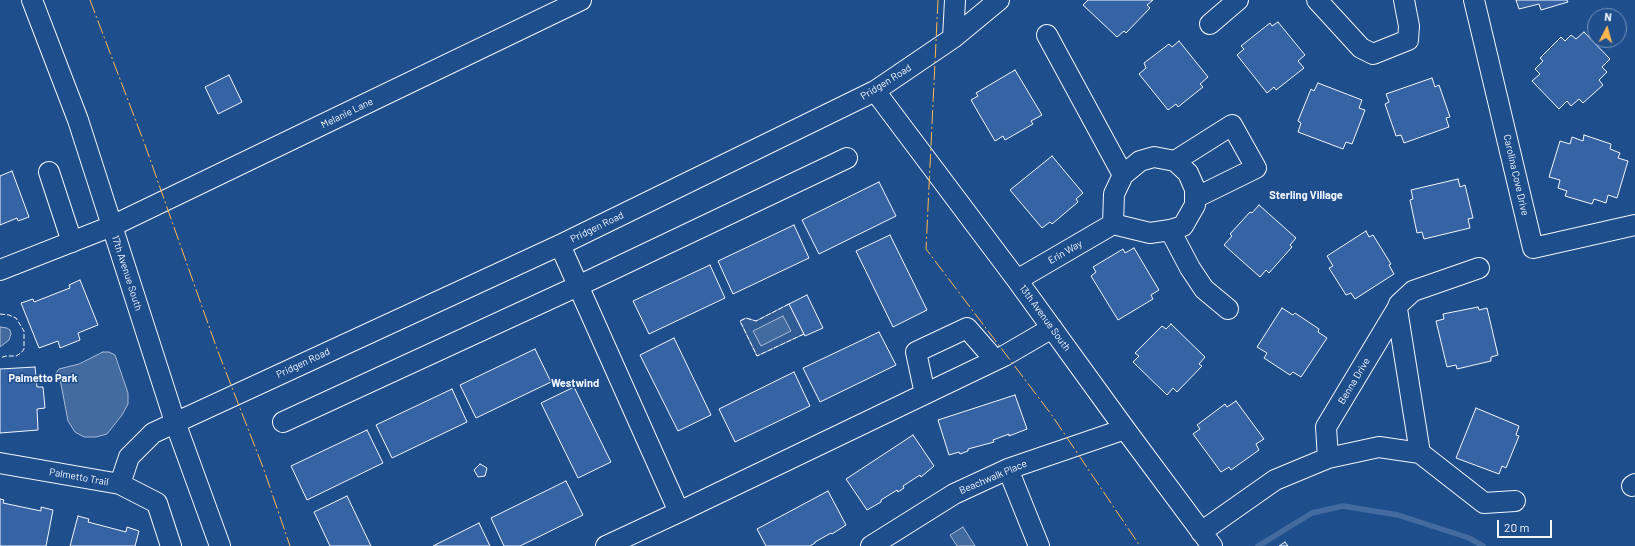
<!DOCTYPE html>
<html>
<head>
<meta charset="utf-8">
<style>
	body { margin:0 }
	#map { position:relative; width:1635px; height:546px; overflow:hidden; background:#1f4e8c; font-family:Barlow,sans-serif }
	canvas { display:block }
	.north { position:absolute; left:1587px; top:8px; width:40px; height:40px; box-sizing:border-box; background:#1f4e8c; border:1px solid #7391ba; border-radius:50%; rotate:6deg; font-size:11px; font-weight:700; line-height:16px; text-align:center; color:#f2f6ff }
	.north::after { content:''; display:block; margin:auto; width:14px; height:18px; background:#ffb74d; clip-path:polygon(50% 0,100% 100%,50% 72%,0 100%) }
	.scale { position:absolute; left:1497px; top:520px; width:55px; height:18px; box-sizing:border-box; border:2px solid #f2f6ff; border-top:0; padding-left:5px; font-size:12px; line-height:14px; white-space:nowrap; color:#f2f6ff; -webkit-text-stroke:3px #1f4e8c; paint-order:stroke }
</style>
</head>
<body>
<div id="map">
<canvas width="1635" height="546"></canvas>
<div class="north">N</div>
<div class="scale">20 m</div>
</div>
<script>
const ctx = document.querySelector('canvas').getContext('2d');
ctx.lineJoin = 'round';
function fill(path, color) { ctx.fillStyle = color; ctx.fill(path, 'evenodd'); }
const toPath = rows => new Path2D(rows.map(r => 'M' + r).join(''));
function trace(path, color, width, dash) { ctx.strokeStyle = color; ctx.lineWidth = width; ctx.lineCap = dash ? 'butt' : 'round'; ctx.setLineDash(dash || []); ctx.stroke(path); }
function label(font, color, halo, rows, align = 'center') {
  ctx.font = font + ' Barlow,sans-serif'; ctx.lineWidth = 3; ctx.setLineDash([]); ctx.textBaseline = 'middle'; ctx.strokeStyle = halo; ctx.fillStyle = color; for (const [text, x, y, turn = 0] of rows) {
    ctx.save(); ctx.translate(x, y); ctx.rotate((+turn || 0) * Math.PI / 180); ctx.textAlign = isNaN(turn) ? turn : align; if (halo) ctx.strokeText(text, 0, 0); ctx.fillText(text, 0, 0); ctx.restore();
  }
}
const built = toPath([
	[789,304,804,334,757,356,740,321,746,318,756,321,789,304]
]);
fill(built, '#305b95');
trace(built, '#a8bbd7', 1);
const water = toPath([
	[783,316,791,331,761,346,753,331,783,316],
	[0,327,7,328,10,330,11,334,9,340,0,347,0,327],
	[103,352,109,352,115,355,128,393,128,404,122,415,107,434,96,437,84,437,75,432,68,421,60,379,56,373,59,369,79,364,103,352],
	[963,527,975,546,957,546,950,535,963,527]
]);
fill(water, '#446ba0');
trace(water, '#a8bbd7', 1);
trace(toPath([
	[1258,546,1312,513,1343,506,1398,515,1469,538,1483,546]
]), '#446ba0', 5.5);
const building = toPath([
	[1088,0,1153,0,1147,5,1150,8,1126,33,1124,31,1117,37,1083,5,1088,0],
	[1516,0,1567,0,1568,2,1541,10,1539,4,1519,9,1516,0],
	[1278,22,1305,55,1298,61,1304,68,1276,90,1274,87,1267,93,1237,55,1244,49,1241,46,1270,23,1272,26,1278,22],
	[1584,32,1610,59,1602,67,1607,72,1599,80,1603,85,1583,103,1579,99,1571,106,1567,101,1559,109,1532,81,1540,74,1535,69,1543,61,1540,58,1561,37,1565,41,1571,35,1576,39,1584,32],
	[1179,41,1208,77,1200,84,1203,87,1178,107,1176,104,1168,110,1139,74,1146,68,1144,63,1169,44,1172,47,1179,41],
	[1015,70,1042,115,1031,121,1033,124,1005,140,1003,136,995,141,971,100,978,96,976,93,1015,70],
	[229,75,242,102,218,114,205,87,229,75],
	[1432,78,1435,87,1439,85,1450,117,1446,118,1449,127,1404,143,1401,135,1396,136,1385,104,1389,102,1386,94,1432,78],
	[1318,83,1362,100,1359,108,1365,110,1352,144,1346,142,1343,149,1298,132,1301,123,1298,121,1311,89,1314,91,1318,83],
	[1584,135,1611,144,1610,149,1620,153,1618,158,1628,161,1617,198,1608,195,1606,203,1594,199,1592,204,1565,196,1567,191,1558,188,1560,180,1549,177,1560,141,1570,144,1572,137,1583,141,1584,135],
	[1052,156,1083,193,1076,199,1078,202,1052,224,1050,222,1042,228,1010,190,1052,156],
	[12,171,29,217,18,221,17,218,0,225,0,176,12,171],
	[1458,179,1460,187,1465,185,1473,218,1468,219,1470,228,1424,239,1422,232,1417,233,1410,200,1413,199,1411,190,1458,179],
	[879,182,896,216,819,254,802,220,879,182],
	[1259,205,1296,238,1290,245,1292,247,1269,273,1266,270,1260,277,1224,245,1232,236,1230,234,1250,212,1252,213,1259,205],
	[794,225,809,258,733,294,718,261,794,225],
	[1366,231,1369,237,1373,235,1391,264,1389,265,1394,274,1355,299,1351,293,1346,295,1329,268,1333,266,1327,256,1366,231],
	[890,235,927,310,893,327,856,251,890,235],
	[1134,248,1159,290,1151,295,1153,299,1118,320,1091,276,1096,272,1093,267,1123,249,1125,253,1134,248],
	[710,265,725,298,649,334,633,301,710,265],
	[80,280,98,325,78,333,80,340,60,348,58,341,39,348,21,303,33,299,34,302,70,288,69,285,80,280],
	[807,295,823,328,805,336,789,304,807,295],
	[1478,307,1479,310,1487,308,1498,355,1491,357,1491,361,1457,369,1456,365,1447,367,1436,321,1444,319,1443,314,1478,307],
	[1282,308,1293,315,1295,313,1319,329,1318,332,1327,338,1301,377,1293,372,1290,375,1264,358,1267,353,1257,347,1282,308],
	[1171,324,1205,357,1199,364,1202,366,1177,392,1173,388,1167,395,1133,362,1139,356,1135,353,1162,326,1166,329,1171,324],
	[879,332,896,365,820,402,803,368,879,332],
	[674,338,711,415,678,431,640,355,674,338],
	[535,349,551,382,476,418,460,385,535,349],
	[35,367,37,387,43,387,45,408,37,409,38,430,0,433,0,369,35,367],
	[794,372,810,406,735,442,719,409,794,372],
	[574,387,611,462,578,478,541,403,574,387],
	[452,389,467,422,392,458,376,425,452,389],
	[1015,395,1027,429,1009,436,1009,434,993,440,994,442,968,449,968,451,960,454,959,452,949,455,938,420,1015,395],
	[1236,401,1264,439,1256,444,1259,450,1231,470,1229,467,1221,472,1193,434,1200,429,1197,425,1225,404,1227,407,1236,401],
	[1476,408,1519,426,1516,435,1519,436,1506,468,1502,466,1499,474,1456,458,1476,408],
	[367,430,383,463,307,500,291,466,367,430],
	[913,435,934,466,921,477,920,475,903,486,904,488,898,492,897,490,881,500,881,502,867,510,846,479,913,435],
	[480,464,487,468,485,476,478,477,474,470,480,464],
	[566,481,583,515,520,546,504,546,491,518,566,481],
	[828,491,846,525,832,534,831,533,815,542,815,543,810,546,766,546,757,529,828,491],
	[347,496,371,546,330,546,314,512,347,496],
	[0,499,4,500,3,503,41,511,41,507,53,510,46,546,0,546,0,499],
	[78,516,89,519,88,522,126,532,127,527,139,531,135,546,70,546,78,516],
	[479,523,490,546,433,546,479,523],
	[1285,542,1288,546,1279,546,1285,542]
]);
fill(building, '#3563a3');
trace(building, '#f2f6ff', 1);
const minor = toPath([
	[32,0,78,120,175,422,220,546],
	[1317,0,1361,48,1373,54,1408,40,1409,26,1404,0],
	[1474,0,1533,248,1635,225],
	[1210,24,1238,0],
	[1047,35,1123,175],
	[953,38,955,0],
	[875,91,1017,280,1125,429,1212,546],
	[1175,161,1232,125,1256,168,1195,198],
	[49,172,72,242],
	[1170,230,1190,268,1204,289,1228,309],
	[560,245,679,512,1004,356,1052,328],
	[0,270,112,226,581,0],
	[1017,280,1113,224,1150,233,1170,230,1183,226,1195,205,1195,189,1188,173,1175,161,1154,157,1140,161,1123,175,1114,194,1113,224],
	[1397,309,1399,304,1413,291,1479,268],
	[925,394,916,352,967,328,995,360],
	[283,422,578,286,847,158],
	[1328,458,1326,427,1397,309,1420,453],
	[0,463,120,484,157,503,171,546],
	[1008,469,1039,546],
	[120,484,129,457,153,433,560,245,875,91,953,38,999,0],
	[1632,486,1635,484],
	[1201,532,1275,480,1328,458,1379,447,1420,453,1484,503,1515,501],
	[606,546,679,512],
	[871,546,954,494,1008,469,1125,429]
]);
trace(minor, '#f2f6ff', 22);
trace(minor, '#1f4e8c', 20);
trace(toPath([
	[789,304,756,321,746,318,740,321,757,356,804,334],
	[0,314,9,315,16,318,24,331,24,349,21,353,16,356,6,356,0,358]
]), '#f2f6ff', 1, [5, 2]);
trace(toPath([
	[90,0,145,145,217,349,264,470,290,546],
	[938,0,926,249,1051,414,1140,546]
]), '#ffb74d', 1, [14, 3, 2, 3]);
label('10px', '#f2f6ff', '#1f4e8c', [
	["Pridgen Road",886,82,-32],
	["Melanie Lane",347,113,-26],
	["Carolina Cove Drive",1516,175,77],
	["Pridgen Road",597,227,-26],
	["Erin Way",1065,252,-30],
	["17th Avenue South",127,273,72],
	["13th Avenue South",1045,318,54],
	["Pridgen Road",303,363,-25],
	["Benna Drive",1354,381,-59],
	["Palmetto Trail",79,477,10],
	["Beachwalk Place",993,477,-23]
]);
label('bold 11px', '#f2f6ff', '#1f4e8c', [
	["Sterling Village",1306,195],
	["Palmetto Park",43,378],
	["Westwind",575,383]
]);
</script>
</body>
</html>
